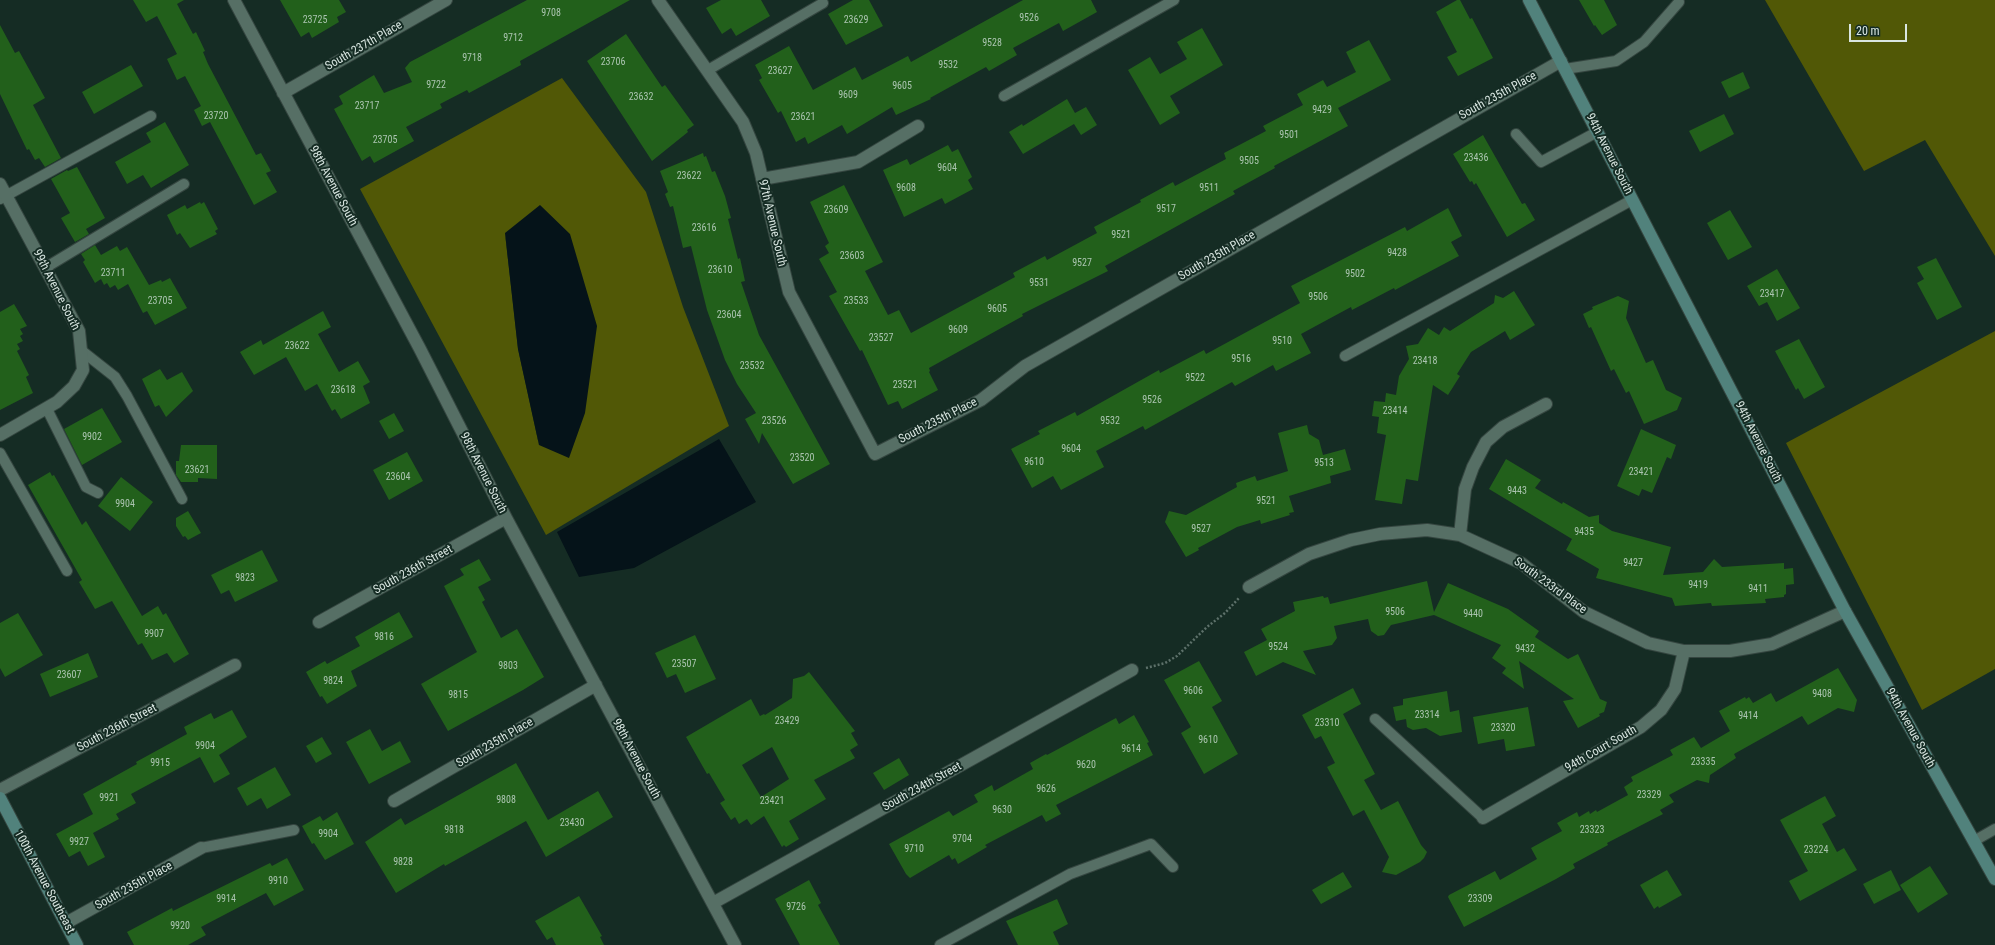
<!DOCTYPE html>
<html>
<head>
<meta charset="utf-8">
<style>
	body { margin:0 }
	#map { position:relative; width:1995px; height:945px; overflow:hidden; background:#152c24; font-family:"Roboto Condensed",sans-serif }
	canvas { display:block }
	.scale { position:absolute; left:1849px; top:24px; width:58px; height:18px; box-sizing:border-box; border:2px solid #d9e6e1; border-top:0; padding-left:5px; font-size:12px; line-height:14px; white-space:nowrap; color:#d9e6e1; -webkit-text-stroke:3px #152c24; paint-order:stroke }
</style>
</head>
<body>
<div id="map">
<canvas width="1995" height="945"></canvas>
<div class="scale">20 m</div>
</div>
<script>
const ctx = document.querySelector('canvas').getContext('2d');
ctx.lineJoin = 'round';
function fill(path, color) { ctx.fillStyle = color; ctx.fill(path, 'evenodd'); }
const toPath = rows => new Path2D(rows.map(r => 'M' + r).join(''));
function trace(path, color, width, dash) { ctx.strokeStyle = color; ctx.lineWidth = width; ctx.lineCap = dash ? 'butt' : 'round'; ctx.setLineDash(dash || []); ctx.stroke(path); }
function label(font, color, halo, rows, align = 'center') {
  ctx.font = font + ' "Roboto Condensed",sans-serif'; ctx.lineWidth = 4; ctx.setLineDash([]); ctx.textBaseline = 'middle'; ctx.strokeStyle = halo; ctx.fillStyle = color; for (const [text, x, y, turn = 0] of rows) {
    ctx.save(); ctx.translate(x, y); ctx.rotate((+turn || 0) * Math.PI / 180); ctx.textAlign = isNaN(turn) ? turn : align; if (halo) ctx.strokeText(text, 0, 0); ctx.fillText(text, 0, 0); ctx.restore();
  }
}
fill(toPath([
	[1765,0,1995,0,1995,256,1925,140,1864,171],
	[562,78,646,192,683,307,729,426,546,535,360,189],
	[505,233,539,445,518,349],
	[1995,331,1995,669,1922,710,1786,443]
]), '#515806');
fill(toPath([
	[540,205,570,234,597,326,585,413,569,458,539,445,518,349,505,233],
	[719,439,756,502,634,568,579,577,557,532]
]), '#051319');
fill(toPath([
	[133,0,184,0,177,4,193,34,196,32,205,51,203,52,208,64,256,155,261,153,271,171,266,173,277,192,254,205,210,122,202,126,194,110,201,106,185,76,177,80,167,59,177,54,157,16,146,22],
	[280,0,339,0,346,12,337,17,339,22,312,38,309,32,301,37],
	[527,0,630,0,520,61,521,65,469,93,467,90,440,104,442,108,406,127,414,141,374,163,370,156,362,161,334,109,343,104,339,96,374,75,384,93,412,82,405,68,410,62],
	[721,0,761,0,770,16,736,36,731,28,722,34,706,8],
	[853,0,869,0,883,26,846,45,828,14],
	[1023,0,1091,0,1097,12,1063,31,1059,23,1013,48,1017,55,989,71,986,67,930,98,931,99,896,115,892,107,847,134,842,125,808,144,805,137,796,142,781,111,778,113,759,80,762,78,755,65,789,46,813,90,855,67,862,80,908,56,911,62],
	[1457,0,1460,0,1470,19,1472,18,1493,58,1458,76,1447,57,1457,52,1436,12],
	[1579,0,1604,0,1617,25,1602,35,1595,25,1594,26],
	[0,25,15,53,19,51,45,98,33,105,61,158,45,167,39,158,35,160,29,149,27,150,0,94],
	[1202,28,1223,65,1170,96,1180,113,1160,125,1128,70,1150,57,1160,74,1187,59,1177,42],
	[626,34,662,87,665,85,694,125,687,130,688,132,652,161,587,61],
	[1369,40,1391,80,1338,108,1348,126,1274,166,1275,168,1233,191,1235,194,1105,266,1108,271,1022,314,1023,316,929,368,930,371,929,372,938,390,902,409,898,401,888,405,862,350,860,351,829,296,837,292,819,259,829,253,825,246,829,243,810,202,844,185,883,262,865,271,888,315,899,310,911,333,1015,277,1013,273,1045,256,1047,260,1097,233,1094,227,1141,202,1140,200,1173,182,1175,186,1226,159,1224,153,1266,131,1263,126,1303,105,1297,94,1323,80,1327,87,1356,72,1346,52],
	[131,65,143,86,94,114,82,92],
	[1743,72,1750,88,1729,98,1721,82],
	[1067,99,1075,113,1086,107,1097,125,1081,135,1074,124,1023,154,1009,132,1022,124,1023,126],
	[1724,114,1734,134,1700,152,1689,131],
	[165,122,189,165,151,188,143,175,127,184,115,162,151,142,146,133],
	[1483,135,1522,204,1525,203,1535,220,1507,237,1476,183,1474,185,1472,181,1470,182,1453,154],
	[948,145,952,152,958,149,972,177,968,180,973,189,945,204,942,198,904,217,883,170,907,159,910,165],
	[703,153,704,157,706,156,712,172,715,171,725,196,731,218,728,219,738,259,740,258,745,281,741,282,759,335,830,464,793,484,762,433,759,444,745,419,756,413,737,384,725,360,707,310,691,246,683,248,673,206,670,207,665,194,668,192,660,171],
	[77,167,105,218,86,229,89,234,75,242,61,218,70,213,51,179,67,170,68,171],
	[200,202,201,204,204,202,218,229,215,231,217,234,190,248,180,233,177,235,167,215,185,205,187,209],
	[1448,208,1462,236,1451,242,1459,256,1395,290,1394,288,1352,310,1351,307,1301,334,1311,353,1276,371,1273,365,1235,386,1232,382,1145,430,1143,426,1096,451,1104,467,1061,490,1053,476,1032,488,1011,449,1040,434,1038,431,1075,412,1077,416,1159,370,1160,373,1204,350,1206,354,1300,303,1291,286,1405,227,1407,231],
	[1730,210,1752,247,1728,260,1707,223],
	[95,245,101,255,117,246,120,251,127,247,149,285,161,280,162,282,170,278,187,308,155,325,147,311,143,313,128,284,118,290,115,285,110,288,107,283,104,285,101,279,95,283,83,262,85,260,81,254],
	[1936,258,1962,307,1937,320,1917,283,1924,279,1917,267],
	[1777,269,1800,308,1777,321,1767,302,1759,306,1747,286],
	[1514,291,1535,325,1510,340,1505,331,1471,352,1457,374,1460,376,1448,395,1433,385,1418,481,1406,479,1402,504,1375,500,1386,435,1377,433,1379,417,1372,416,1374,401,1385,402,1386,393,1396,395,1399,376,1409,359,1406,346,1418,344,1428,328,1439,335,1444,327,1450,331,1494,303,1495,295,1503,298],
	[1618,296,1629,301,1626,318,1646,363,1653,360,1666,390,1682,398,1677,410,1644,424,1629,391,1626,393,1614,369,1611,371,1591,327,1589,328,1583,314,1593,309,1592,307],
	[14,304,27,326,20,329,23,334,20,336,23,341,17,344,20,349,17,351,29,375,26,377,33,393,0,410,0,312],
	[323,311,331,327,318,334,339,372,358,361,370,382,363,386,370,403,341,419,335,409,332,411,317,384,305,391,286,357,254,375,240,352,261,340,263,345],
	[1799,339,1825,387,1804,399,1798,388,1796,390,1775,351],
	[160,369,167,380,182,372,193,391,166,417,159,405,155,407,142,379],
	[102,408,122,442,82,465,64,429],
	[394,413,404,431,389,439,379,421],
	[1307,425,1309,434,1319,440,1323,455,1345,449,1351,470,1330,476,1331,483,1289,496,1294,512,1289,513,1290,515,1261,524,1260,520,1237,527,1198,548,1199,550,1186,557,1165,522,1169,511,1186,515,1237,487,1236,483,1255,476,1257,481,1288,471,1278,433],
	[1641,429,1676,445,1671,459,1667,457,1652,493,1642,489,1639,496,1617,486],
	[181,445,217,445,217,479,198,478,198,482,181,482,176,475,176,461,179,461],
	[407,452,423,481,389,500,373,470],
	[1506,459,1541,480,1535,488,1562,504,1563,502,1589,517,1599,515,1599,523,1612,531,1671,547,1663,575,1703,572,1714,559,1722,567,1784,563,1784,569,1793,568,1794,584,1786,585,1786,594,1784,595,1784,597,1765,599,1766,603,1712,606,1711,603,1675,606,1672,598,1596,578,1599,569,1566,550,1572,539,1489,489],
	[50,472,52,476,54,475,82,525,86,521,142,616,158,606,163,615,166,613,189,654,174,663,167,653,152,660,142,643,138,645,112,601,95,609,79,582,82,580,28,485],
	[121,477,153,502,130,531,98,506],
	[188,511,201,533,188,540,185,536,183,537,176,526,176,518],
	[262,550,278,581,235,602,229,590,221,594,211,575],
	[479,559,491,580,478,587,485,600,482,602,501,638,517,629,544,677,523,690,448,731,421,684,477,652,444,586,464,575,460,569],
	[1427,581,1434,612,1448,583,1508,609,1539,631,1535,637,1568,659,1578,654,1600,699,1607,702,1604,712,1599,714,1600,716,1578,728,1563,701,1574,699,1519,661,1524,689,1502,673,1506,668,1492,658,1501,645,1434,615,1391,625,1384,635,1378,636,1371,631,1368,619,1334,626,1337,638,1332,645,1303,651,1316,675,1283,662,1256,676,1244,652,1267,640,1261,629,1295,611,1293,602,1323,596,1324,598,1328,597,1330,604],
	[399,612,413,637,351,671,357,686,327,704,322,696,320,697,306,672,325,661,327,664,360,646,355,637],
	[18,613,43,655,5,677,0,668,0,623],
	[695,635,716,679,685,693,676,674,667,678,655,653],
	[88,653,98,677,50,697,40,674],
	[1199,661,1222,701,1212,707,1238,754,1204,774,1181,733,1191,727,1164,680],
	[1838,668,1857,700,1854,712,1838,708,1808,725,1802,716,1734,754,1736,758,1710,775,1709,783,1697,780,1669,795,1674,802,1660,810,1663,814,1607,843,1608,845,1573,864,1575,868,1556,879,1464,927,1448,897,1449,895,1495,871,1500,880,1537,859,1531,848,1562,831,1557,823,1577,812,1579,817,1589,811,1590,814,1596,810,1597,812,1628,795,1624,787,1633,781,1631,777,1673,755,1670,750,1694,737,1701,748,1730,731,1719,711,1745,697,1746,699,1749,697,1753,703,1771,693,1776,702],
	[809,672,855,731,851,733,858,745,850,750,855,758,814,780,826,799,789,821,799,839,786,847,784,845,782,847,764,816,751,825,747,819,739,824,735,817,731,820,720,803,725,800,709,773,707,774,686,737,751,699,760,716,764,714,765,715,792,698,793,679,804,676],
	[772,747,789,779,761,797,742,765],
	[1353,688,1361,704,1343,714,1375,774,1364,780,1381,810,1398,801,1421,845,1427,852,1424,858,1420,862,1396,875,1382,872,1389,857,1364,810,1353,816,1327,767,1335,763,1321,736,1315,739,1302,715],
	[1447,691,1450,712,1459,710,1462,732,1440,736,1426,728,1413,730,1407,727,1406,719,1396,721,1393,707,1403,705,1403,699],
	[1528,707,1535,746,1506,751,1504,739,1478,744,1473,717],
	[232,710,247,737,219,755,230,774,214,783,200,757,131,794,136,803,116,814,119,819,93,833,105,857,88,866,80,851,69,857,56,834,93,814,83,794,137,764,136,762,187,734,184,727,211,713,214,719],
	[1134,715,1149,742,1147,743,1153,755,1056,805,1061,814,1046,822,1042,815,985,845,987,847,958,864,955,858,952,860,949,855,910,878,906,874,889,844,949,811,953,816,978,802,974,795,992,785,994,791,1033,769,1030,763,1046,754,1047,755,1116,718,1119,724],
	[370,729,382,751,400,741,411,762,369,784,346,742],
	[322,737,332,754,316,763,306,746],
	[899,758,909,775,884,790,873,773],
	[516,763,548,820,598,791,613,817,546,857,526,821,445,866,444,864,396,893,365,842,401,818,405,825],
	[275,767,291,795,267,809,261,798,247,806,237,788],
	[1825,796,1836,816,1822,824,1837,852,1844,848,1857,870,1800,901,1789,881,1808,871,1780,820],
	[337,812,354,844,325,860,314,843,312,844,302,826,320,816,323,821],
	[287,858,304,890,274,906,266,893,201,927,206,935,188,945,134,945,127,932,172,908,173,911,270,863,272,866],
	[1930,866,1948,894,1918,913,1900,885],
	[1667,870,1682,895,1659,908,1658,906,1654,909,1640,885],
	[1891,870,1901,890,1874,904,1863,884],
	[1343,872,1352,887,1321,904,1312,890],
	[809,880,821,903,818,905,840,945,800,945,775,899],
	[579,896,602,936,600,937,604,945,556,945,552,937,547,940,535,921],
	[1057,899,1068,924,1053,932,1059,945,1018,945,1006,921]
]), '#22601b');
const lane = toPath([
	[1565,69,1616,61,1644,42,1679,2],
	[708,70,823,3],
	[1004,96,1174,0],
	[1516,134,1541,162,1597,132],
	[0,199,151,116],
	[45,268,184,184],
	[82,351,115,377,127,396,182,499],
	[1345,356,1632,200],
	[47,409,86,487,98,493],
	[0,453,67,571],
	[1375,719,1483,818],
	[1974,841,1995,829],
	[201,848,294,830],
	[940,945,1070,874,1151,844,1173,867]
]);
const street = toPath([
	[234,0,420,349,506,518,735,945],
	[658,0,743,122,756,153,789,292,875,454,981,400,1025,366,1561,61],
	[283,93,446,0],
	[762,179,858,162,918,126],
	[0,184,79,331,83,370,74,386,57,402,0,435],
	[1460,535,1465,489,1473,467,1486,442,1503,427,1546,404],
	[1249,587,1309,554,1351,540,1380,534,1427,530,1460,535,1521,563,1584,612,1648,643,1684,651,1730,651,1772,644,1845,611],
	[319,622,506,518],
	[0,790,235,665],
	[394,801,596,685],
	[1483,818,1641,727,1661,710,1675,689,1684,651],
	[713,903,1132,670],
	[66,923,201,848]
]);
const secondary = toPath([
	[1529,0,1845,611,1995,879],
	[0,798,77,945]
]);
trace(lane, '#354640', 12);
trace(street, '#354640', 14);
trace(secondary, '#354640', 14);
trace(toPath([
	[1146,668,1165,663,1177,656,1207,627,1225,613,1239,598]
]), '#5d716a', 2.5, [2, 2]);
trace(lane, '#566f65', 10);
trace(street, '#566f65', 12);
trace(secondary, '#51827c', 12);
label('10px', '#abc4b0', null, [
	["9708",551,13],
	["9526",1029,18],
	["23725",315,20],
	["23629",856,20],
	["9712",513,38],
	["9528",992,43],
	["9718",472,58],
	["23706",613,62],
	["9532",948,65],
	["23627",780,71],
	["9722",436,85],
	["9605",902,86],
	["9609",848,95],
	["23632",641,97],
	["23717",367,106],
	["9429",1322,110],
	["23720",216,116],
	["23621",803,117],
	["9501",1289,135],
	["23705",385,140],
	["23436",1476,158],
	["9505",1249,161],
	["9604",947,168],
	["23622",689,176],
	["9608",906,188],
	["9511",1209,188],
	["9517",1166,209],
	["23609",836,210],
	["23616",704,228],
	["9521",1121,235],
	["9428",1397,253],
	["23603",852,256],
	["9527",1082,263],
	["23610",720,270],
	["23711",113,273],
	["9502",1355,274],
	["9531",1039,283],
	["23417",1772,294],
	["9506",1318,297],
	["23705",160,301],
	["23533",856,301],
	["9605",997,309],
	["23604",729,315],
	["9609",958,330],
	["23527",881,338],
	["9510",1282,341],
	["23622",297,346],
	["9516",1241,359],
	["23418",1425,361],
	["23532",752,366],
	["9522",1195,378],
	["23521",905,385],
	["23618",343,390],
	["9526",1152,400],
	["23414",1395,411],
	["23526",774,421],
	["9532",1110,421],
	["9902",92,437],
	["9604",1071,449],
	["23520",802,458],
	["9610",1034,462],
	["9513",1324,463],
	["23621",197,470],
	["23421",1641,472],
	["23604",398,477],
	["9443",1517,491],
	["9521",1266,501],
	["9904",125,504],
	["9527",1201,529],
	["9435",1584,532],
	["9427",1633,563],
	["9823",245,578],
	["9419",1698,585],
	["9411",1758,589],
	["9506",1395,612],
	["9440",1473,614],
	["9907",154,634],
	["9816",384,637],
	["9524",1278,647],
	["9432",1525,649],
	["23507",684,664],
	["9803",508,666],
	["23607",69,675],
	["9824",333,681],
	["9606",1193,691],
	["9408",1822,694],
	["9815",458,695],
	["23314",1427,715],
	["9414",1748,716],
	["23429",787,721],
	["23310",1327,723],
	["23320",1503,728],
	["9610",1208,740],
	["9904",205,746],
	["9614",1131,749],
	["23335",1703,762],
	["9915",160,763],
	["9620",1086,765],
	["9626",1046,789],
	["23329",1649,795],
	["9921",109,798],
	["9808",506,800],
	["23421",772,801],
	["9630",1002,810],
	["23430",572,823],
	["9818",454,830],
	["23323",1592,830],
	["9904",328,834],
	["9704",962,839],
	["9927",79,842],
	["9710",914,849],
	["23224",1816,850],
	["9828",403,862],
	["9910",278,881],
	["9914",226,899],
	["23309",1480,899],
	["9726",796,907],
	["9920",180,926]
]);
label('12px', '#d9e6e1', '#152c24', [
	["South 237th Place",364,46,-30],
	["South 235th Place",1498,96,-29],
	["94th Avenue South",1609,154,63],
	["98th Avenue South",333,186,62],
	["97th Avenue South",772,223,77],
	["South 235th Place",1217,256,-30],
	["99th Avenue South",56,290,63],
	["South 235th Place",938,421,-27],
	["94th Avenue South",1758,442,63],
	["98th Avenue South",483,473,63],
	["South 236th Street",413,570,-29],
	["South 233rd Place",1550,586,36],
	["South 236th Street",117,728,-28],
	["94th Avenue South",1910,728,61],
	["South 235th Place",495,743,-30],
	["94th Court South",1601,749,-30],
	["98th Avenue South",636,759,62],
	["South 234th Street",922,787,-29],
	["100th Avenue Southeast",44,882,62],
	["South 235th Place",134,886,-29]
]);
</script>
</body>
</html>
